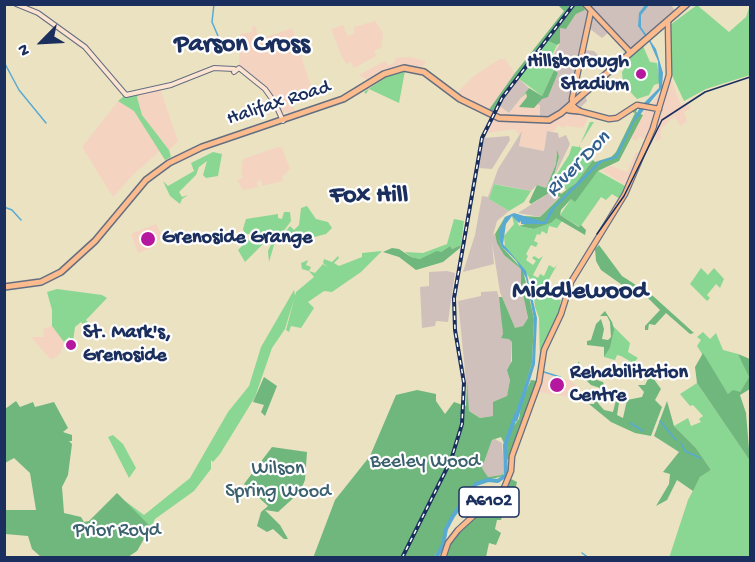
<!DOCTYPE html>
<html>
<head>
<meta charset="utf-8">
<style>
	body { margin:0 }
	#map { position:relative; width:755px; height:562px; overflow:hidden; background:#ebe2c2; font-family:"Gochi Hand",sans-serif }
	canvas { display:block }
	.frame { position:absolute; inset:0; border:6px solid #1b2f5e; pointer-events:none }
	.north { position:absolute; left:12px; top:12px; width:60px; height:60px; -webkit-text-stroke:4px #fff; paint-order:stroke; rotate:246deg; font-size:16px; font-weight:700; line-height:24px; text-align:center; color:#1b2f5e }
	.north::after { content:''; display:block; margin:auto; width:21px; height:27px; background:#1b2f5e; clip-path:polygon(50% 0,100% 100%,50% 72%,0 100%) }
</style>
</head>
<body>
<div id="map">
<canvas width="755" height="562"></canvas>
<div class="frame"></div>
<div class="north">N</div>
</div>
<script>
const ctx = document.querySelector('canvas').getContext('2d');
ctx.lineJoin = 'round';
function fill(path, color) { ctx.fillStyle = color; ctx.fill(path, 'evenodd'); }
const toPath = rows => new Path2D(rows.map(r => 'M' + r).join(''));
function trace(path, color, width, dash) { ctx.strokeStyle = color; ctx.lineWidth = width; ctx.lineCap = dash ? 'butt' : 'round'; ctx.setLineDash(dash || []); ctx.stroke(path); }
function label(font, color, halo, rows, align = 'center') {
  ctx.font = font + ' "Gochi Hand",sans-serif'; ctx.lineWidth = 4.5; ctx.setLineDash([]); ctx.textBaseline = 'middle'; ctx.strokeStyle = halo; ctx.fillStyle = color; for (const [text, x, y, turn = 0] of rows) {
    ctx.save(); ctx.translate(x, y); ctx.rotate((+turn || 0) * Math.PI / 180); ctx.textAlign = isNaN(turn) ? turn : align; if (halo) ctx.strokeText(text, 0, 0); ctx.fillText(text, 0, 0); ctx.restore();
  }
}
fill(toPath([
	[375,21,383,33,381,48,374,51,376,56,354,68,351,62,346,64,342,57,331,29,343,25,348,36,354,33,354,27],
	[252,26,256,27,258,40,292,28,314,96,293,103,295,112,282,113,265,87,239,69,240,34,252,32],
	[410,57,426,61,425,64,422,67,396,66,367,80,359,75,381,63,386,61,388,65,394,63,396,58],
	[500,59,505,59,516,75,488,111,457,95,460,89,475,75],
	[670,77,681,105,687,104,691,108,684,112,687,121,680,126,675,117,670,120,662,128,660,134,662,138,655,142,657,137,652,135,650,141,639,137,637,141,631,138,646,108,654,101],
	[160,89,178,141,169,150,142,116,137,97,139,94],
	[526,93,533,108,537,104,569,109,589,116,583,128,567,126,563,128,558,125,554,131,547,131,544,151,519,146,522,132,519,135,515,129,487,133,493,120,490,118,498,105,509,113],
	[118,101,134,111,160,151,133,175,113,197,82,147],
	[278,147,282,148,290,169,282,177,283,181,262,186,261,180,257,182,258,187,243,190,237,180,243,178,241,173,243,159],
	[636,152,643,155,628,187,602,170,611,166,627,172],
	[156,224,164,238,152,243,154,247,138,253,131,234],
	[52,326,64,342,60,354,51,360,31,337,44,337,43,329],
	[543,372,571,381,577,386,574,398,539,392]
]), '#f4d3c1');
fill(toPath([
	[585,5,671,5,676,12,607,71,596,59,584,54,574,97,584,92,587,101,576,112,569,109,540,122,540,105,537,104,542,98,548,97,558,73,547,66,560,43,560,28,566,29,577,13,585,10],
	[590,29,602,38,609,32,627,52,610,67,594,51,585,50],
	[518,78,529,88,509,113,498,105],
	[522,131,519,146,544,151,547,131,558,133,559,138,566,135,570,144,554,177,559,158,556,153,556,164,546,188,537,185,531,191,494,184,489,199,509,211,497,221,492,239,494,233,504,255,521,269,521,285,528,318,523,326,515,329,500,292,492,242,494,264,463,272,475,235,482,196,488,197,498,169],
	[509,136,510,140,492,169,478,168,484,138],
	[549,193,560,196,540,217,518,213],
	[447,271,455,273,448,322,436,321,435,326,422,328,420,287,429,286,429,272],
	[497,291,501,305,503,334,501,338,509,338,512,342,510,380,507,396,493,416,480,418,469,411,458,301,481,296,481,292],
	[495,439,502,443,504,468,502,475,488,477,482,468,492,440]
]), '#d0c0bc');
fill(toPath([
	[697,5,729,32,746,17,750,5,750,75,706,89,684,101,670,71,670,25],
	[548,41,557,45,547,66,554,70,542,96,518,78],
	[643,46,650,62,657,63,660,83,654,85,649,95,637,99,623,84,622,72,627,65,625,63],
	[405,71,399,103,369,89,366,94,364,92,388,76],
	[139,94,137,97,142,115,169,150,171,157,165,160,134,111,118,101,124,96],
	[590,122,594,122,579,146,593,160,576,183,567,190,556,183,555,177,569,155,572,146,579,147],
	[213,152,222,154,218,176,206,178,203,175,207,161,199,167,196,175,179,192,182,197,188,195,182,199,180,204,170,196,163,181,168,186,194,171,191,163],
	[598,171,627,187,620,199,612,194,606,200,601,197,580,227,560,215,571,199,575,201],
	[494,184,503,186,531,191,524,202,509,211,489,199],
	[307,206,316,219,328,222,332,228,326,234,290,243,287,236,283,237,285,232,290,226,294,230,299,225,301,208],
	[284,212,290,212,291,221,283,232,281,240,274,245,269,262,268,251,274,238,263,244,245,262,238,250,249,239,249,234,245,234,243,229,246,219,278,214,278,218,282,219],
	[512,216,515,217,519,226,534,229,551,223,556,217,562,221,557,228,549,226,547,234,542,231,540,235,537,234,534,241,538,243,536,247,531,245,526,254,528,256,526,260,533,265,536,261,532,258,534,256,539,259,543,256,533,275,538,278,540,274,544,276,549,265,554,268,557,265,544,288,549,291,552,286,558,289,555,299,561,300,560,304,563,306,540,366,539,318,535,307,533,286,529,277,505,248,504,236,514,224],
	[454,219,464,221,461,245,452,249,450,246,441,252,420,259,411,257,405,252,423,253,447,244],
	[382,251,361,272,332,292,324,291,308,302,314,308,301,328,291,326,289,332,286,330,296,292,314,277,309,271,302,269,301,263,308,260,306,265,311,267,309,271,315,273,323,264,328,267,323,263,324,259,332,262,338,256,339,258,334,263,339,266,362,257,362,253],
	[701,268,708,275,714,268,724,279,720,288,716,284,707,295,710,298,707,301,690,284],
	[57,289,102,295,107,298,86,320,92,327,88,330,81,322,75,327,73,341,69,337,64,342,52,326,52,310,47,292],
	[294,290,295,296,285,329,272,348,255,397,220,454,213,462,211,460,211,469,194,491,155,519,151,527,128,506,125,501,144,515,190,478,228,412,249,386,261,347],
	[613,326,630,343,628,352,638,358,633,363,621,356,617,355,615,360,604,357,610,348],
	[703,332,710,339,716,333,723,350,738,354,742,360,749,377,740,392,728,394,697,346,701,340,697,337],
	[697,383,750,461,750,557,669,558,688,500,700,477,711,470,696,448,674,426,688,418,691,426,701,422,699,419,703,416,693,405,690,406,680,394],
	[113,435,123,444,136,468,129,478,108,437]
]), '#8ad693');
fill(toPath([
	[558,5,573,5,491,113,488,111,515,73,564,11],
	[575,5,582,5,585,10,576,14,566,29,560,28,560,43,557,45,548,41,518,78],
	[554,70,558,73,548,97,542,99,534,108,519,107,527,97,526,93,521,98,529,88,542,96],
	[638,107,636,112,643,115,619,161,598,171,575,202,571,199,561,210,560,215,579,227,581,225,586,230,585,235,556,218,551,223,534,229,519,226,525,224,524,216,540,217,560,197,549,193,531,204,529,202,537,185,546,188,556,164,557,150,559,157,550,190,556,192,558,190,561,194,576,183,593,160,595,162,611,157,616,152,635,113,630,111],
	[505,217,499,240,502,247,523,270,534,319,532,363,518,408,504,443,501,437,492,440,482,468,488,477,502,475,504,469,503,476,480,482,464,499,446,525,442,545,434,557,313,558,335,500,370,456,396,395,417,390,436,394,436,401,445,414,454,402,466,406,467,381,469,411,480,418,493,416,493,402,507,396,510,380,507,370,512,361,512,342,509,339,501,338,503,334,499,297,502,297,515,328,523,326,528,318,521,285,521,269,504,255,497,243,495,234],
	[461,245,460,248,443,262,416,270,399,257,383,252,392,248,399,249,411,257,420,259,437,251,441,252,450,246,452,249],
	[599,245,622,276,653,296,694,333,690,334,666,313,655,325,649,324,648,330,645,330,645,326,660,310,647,297,625,287,601,270,596,261,595,249],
	[605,311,612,322,614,329,610,348,604,357,604,347,587,345,587,341,591,340,596,324,601,319,604,329,602,339,608,340,611,337,610,322,607,316,600,316],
	[703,353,728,394,733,390,740,392,749,377,738,354,750,359,750,389,740,395,746,413,750,461,697,383,695,367],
	[579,361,580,369,584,370,588,374,592,370,596,371,594,379,603,382,605,388,598,403,604,410,613,412,616,400,620,397,617,415,623,418,627,400,642,397,644,392,638,385,645,385,652,371,653,378,661,389,655,400,662,407,651,436,635,433,611,422,589,404,594,404,600,388,591,385,581,375,580,376,575,370],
	[264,377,277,386,265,416,261,412,264,405,253,402],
	[531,380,538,381,510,461,507,459,506,445,511,429,519,419,522,400],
	[16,401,20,407,33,402,35,407,54,402,68,428,63,432,72,435,72,441,69,441,72,444,68,475,62,487,64,513,81,517,84,522,89,521,117,493,151,527,137,551,128,557,41,557,32,549,28,536,5,534,5,510,36,510,30,473,14,458,5,463,5,409],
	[667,401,674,426,696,448,711,470,700,477,693,491,677,480,667,500,656,506,669,484,670,474,663,472,679,452,654,436],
	[272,447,307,452,305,480,300,492,278,512,265,510,280,525,288,539,284,539,273,529,267,532,257,526,261,512,268,506,244,484],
	[509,478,517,482,513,499,508,498,501,520,497,520,495,529,501,533,496,545,489,543,486,557,444,558,452,538,501,494]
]), '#6fb77d');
fill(toPath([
	[645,5,649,5,641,15,641,27,656,49,663,73,662,88,634,122,617,158,602,162,555,208,546,224,521,224,521,221,519,223,512,216,506,224,503,244,526,271,537,318,535,364,517,422,514,418,532,363,534,319,526,278,516,260,502,247,499,240,500,229,505,217,514,213,544,222,550,210,599,161,615,156,640,107,659,88,658,61,650,43,638,26,639,13]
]), '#58aad3');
trace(toPath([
	[214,4,212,22,218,36],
	[4,62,19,90,46,123],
	[4,207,12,210,21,220],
	[544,372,560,377],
	[660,421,676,440],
	[630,423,643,431],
	[681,443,685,451,700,458],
	[582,553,589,558]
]), '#58aad3', 1.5);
trace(toPath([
	[436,558,443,545,446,529,453,516,476,484,488,480,498,481,506,475,505,445,516,415]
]), '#58aad3', 4);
const secondary = toPath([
	[16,4,38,13,85,47,126,95,171,85,214,68,234,69],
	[234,72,239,68,265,89,275,103,283,121]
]);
const primary = toPath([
	[585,4,630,52],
	[591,11,572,99,573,106,579,111,609,119,617,118,637,105,659,109],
	[653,128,669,75,668,22],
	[443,558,448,543,458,530,504,488,511,471,512,456,539,382,544,350,561,314,571,282,625,194,654,126]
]);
const highway = toPath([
	[569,110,579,111],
	[4,287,41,282,61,272,95,241,146,180,169,163,202,147,343,99,384,74,404,68,424,72,460,99,499,118,549,120,561,113,687,4]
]);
trace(secondary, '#646e81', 6);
trace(primary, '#646e81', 7);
trace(highway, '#646e81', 8);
trace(secondary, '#fde4d1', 4);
trace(primary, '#fbbb8d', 4.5);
trace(highway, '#fbbb8d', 5);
trace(toPath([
	[597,234,624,196,662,120,705,92,750,77]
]), '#1b2f5e', 1.5);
const rail = toPath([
	[402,558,451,460,462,424,464,383,455,330,454,298,482,138,502,98,574,4]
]);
trace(rail, '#1b2f5e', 4);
trace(rail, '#fff', 1.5, [4.5]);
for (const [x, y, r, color] of [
	[641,74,6,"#b5179e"],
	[148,239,8,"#b5179e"],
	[71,345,6,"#b5179e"],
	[557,385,8,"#b5179e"]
]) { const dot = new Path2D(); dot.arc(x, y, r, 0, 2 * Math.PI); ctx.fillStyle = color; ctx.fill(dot); trace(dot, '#fff', 2); }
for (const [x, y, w] of [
	[489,502,60]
]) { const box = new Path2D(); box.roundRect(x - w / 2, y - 15, w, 30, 4.5); ctx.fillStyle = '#fff'; ctx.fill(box); trace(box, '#1b2f5e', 1.5); }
label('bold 18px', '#1b2f5e', null, [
	["A6102",489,502]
]);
label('bold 20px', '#1b2f5e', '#fff', [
	["Hillsborough",629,63,"right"],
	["Stadium",629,86,"right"],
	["Grenoside Grange",162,239],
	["St. Mark's,",83,334],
	["Grenoside",83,357],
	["Rehabilitation",570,374],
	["Centre",570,397]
], 'left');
label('20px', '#1b2f5e', '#fff', [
	["Halifax Road",279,104,-18]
]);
label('20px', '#3c616e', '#fff', [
	["Beeley Wood",425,463],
	["Wilson",278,470],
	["Spring Wood",278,493],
	["Prior Royd",117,532]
]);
label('italic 21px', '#33608d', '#fff', [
	["River Don",579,165,-46]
]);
label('bold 26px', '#1b2f5e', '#fff', [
	["Parson Cross",242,46],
	["Fox Hill",369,197],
	["Middlewood",580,293]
]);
</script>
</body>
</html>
